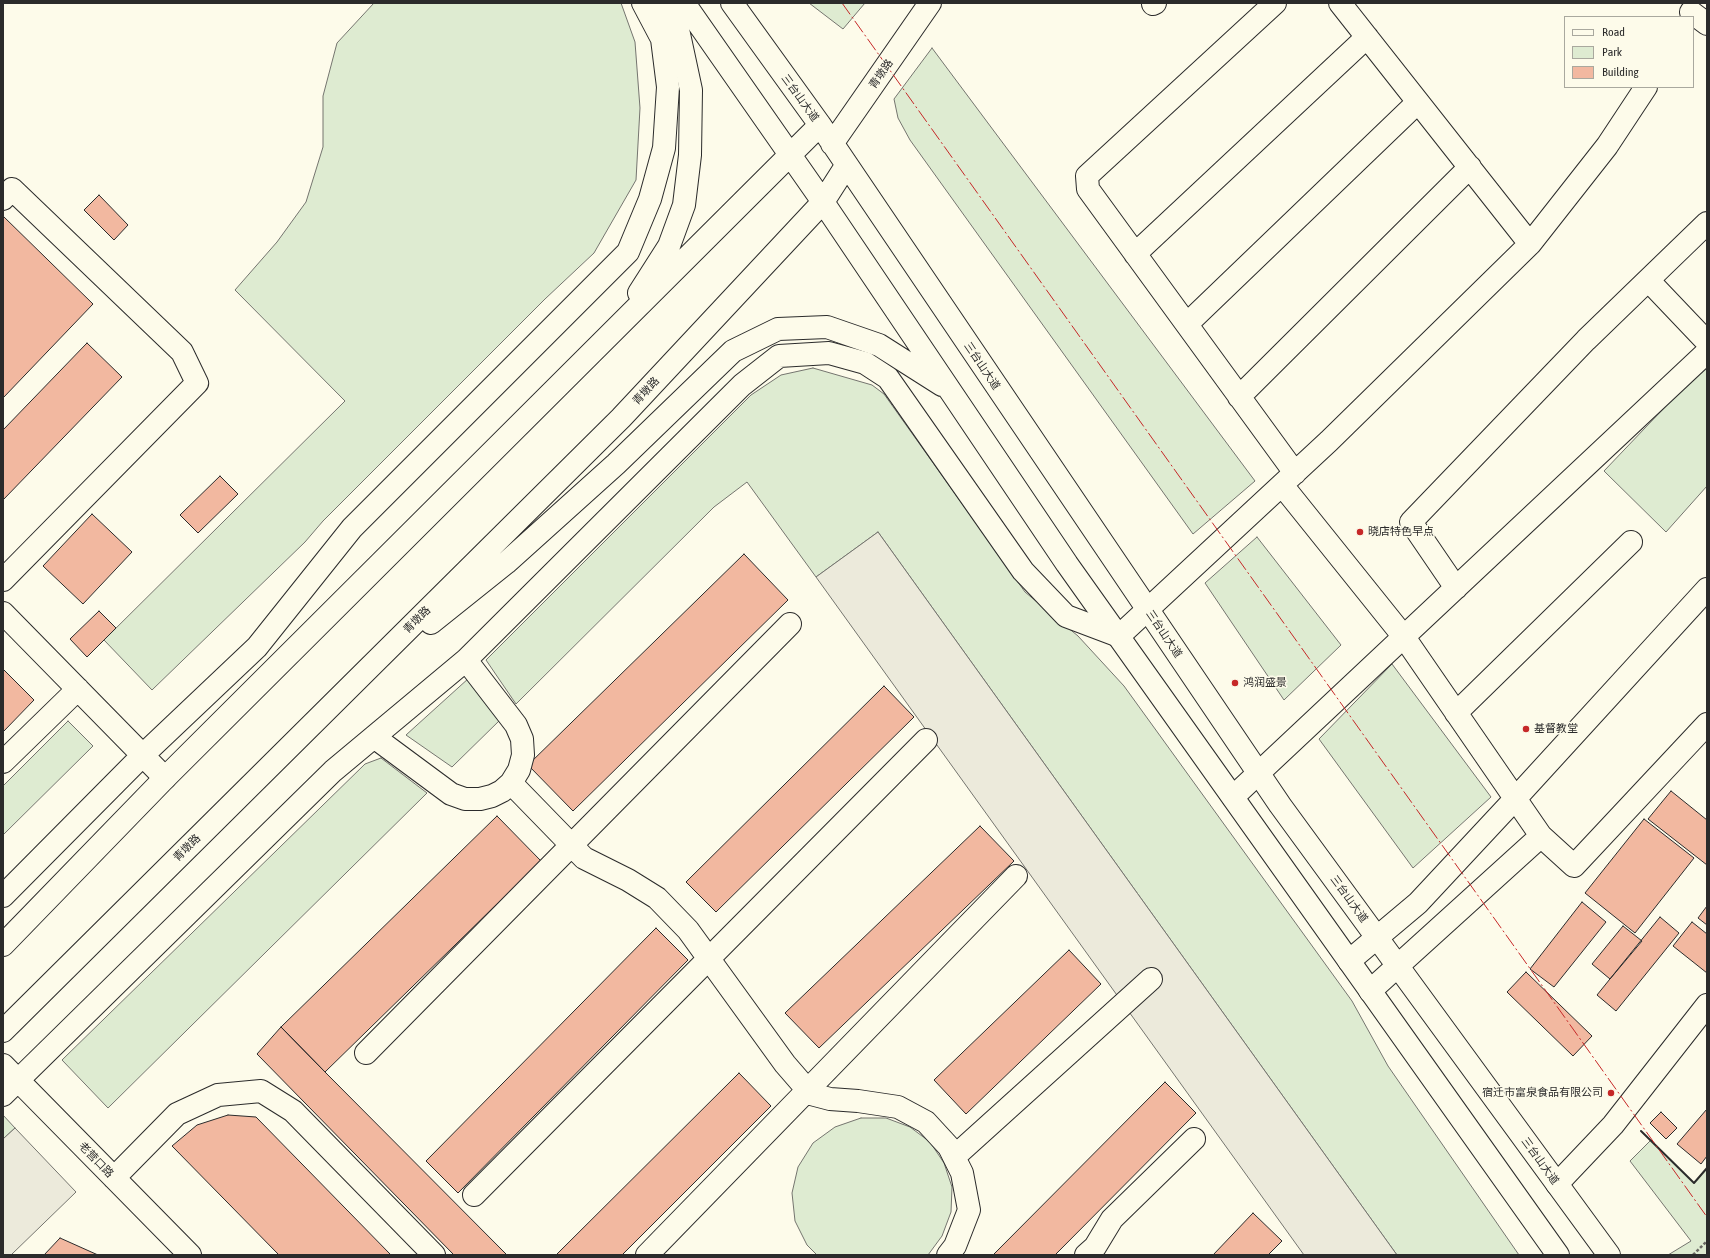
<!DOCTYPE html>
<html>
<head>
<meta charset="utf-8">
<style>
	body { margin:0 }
	#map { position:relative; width:1710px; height:1258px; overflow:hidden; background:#fdfbea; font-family:"Asap Condensed",sans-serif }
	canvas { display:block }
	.frame { position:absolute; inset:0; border:4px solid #2b2b2b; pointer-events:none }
	.legend { position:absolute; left:1564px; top:16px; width:130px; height:72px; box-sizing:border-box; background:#fdfbea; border:1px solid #a9a89e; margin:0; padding:5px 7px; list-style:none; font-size:12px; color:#2b2b2b }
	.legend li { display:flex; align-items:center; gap:8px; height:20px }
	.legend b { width:20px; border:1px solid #a9a89e }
</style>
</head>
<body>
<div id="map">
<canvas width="1710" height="1258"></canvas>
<div class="frame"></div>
<ul class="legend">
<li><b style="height:5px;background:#fdfbea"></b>Road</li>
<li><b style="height:11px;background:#deebd1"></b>Park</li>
<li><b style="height:11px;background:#f2b8a0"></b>Building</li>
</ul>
</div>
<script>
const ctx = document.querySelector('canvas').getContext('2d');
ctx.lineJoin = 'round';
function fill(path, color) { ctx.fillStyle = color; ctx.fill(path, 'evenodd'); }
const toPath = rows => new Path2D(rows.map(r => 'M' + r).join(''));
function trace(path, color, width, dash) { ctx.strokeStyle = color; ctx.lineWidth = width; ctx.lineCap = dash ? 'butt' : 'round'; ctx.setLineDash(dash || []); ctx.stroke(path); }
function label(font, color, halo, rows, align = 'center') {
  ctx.font = font + ' "Asap Condensed","Noto Sans SC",sans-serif'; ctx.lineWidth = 3; ctx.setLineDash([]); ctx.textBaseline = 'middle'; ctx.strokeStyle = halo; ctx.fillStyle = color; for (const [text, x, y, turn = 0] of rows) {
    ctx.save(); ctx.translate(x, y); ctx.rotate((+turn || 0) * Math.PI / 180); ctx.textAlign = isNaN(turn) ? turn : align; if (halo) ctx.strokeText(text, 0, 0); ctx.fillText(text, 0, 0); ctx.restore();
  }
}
const green = toPath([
	[374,3,621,3,635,42,640,108,636,180,594,253,545,299,323,521,305,542,152,690,104,640,345,401,235,290,277,242,306,202,323,147,323,96,337,43,374,3],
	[809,3,865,3,843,29,809,3],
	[932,48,1255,481,1193,534,910,140,898,118,894,99,932,48],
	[1707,363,1707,486,1666,532,1604,471,1707,363],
	[813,368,872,385,884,394,1025,592,1078,636,1124,686,1352,1001,1388,1066,1519,1255,1397,1255,878,532,816,577,747,482,714,507,516,704,486,660,751,395,781,375,813,368],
	[1257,537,1341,645,1284,700,1205,583,1257,537],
	[1392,664,1491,797,1413,868,1319,739,1392,664],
	[469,678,501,719,452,767,406,735,469,678],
	[68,721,93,746,3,835,3,786,68,721],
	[381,758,427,793,108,1108,62,1060,365,764,381,758],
	[3,1115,15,1128,3,1139,3,1115],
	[861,1118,886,1118,910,1127,930,1142,944,1163,952,1187,951,1212,942,1236,928,1255,817,1255,807,1245,795,1221,792,1193,798,1167,813,1143,835,1127,861,1118],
	[1651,1140,1694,1183,1707,1168,1707,1255,1668,1255,1691,1241,1630,1161,1651,1140]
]);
fill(green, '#deebd1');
trace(green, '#74746e', 1);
const parking = toPath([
	[878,532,1397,1255,1304,1255,816,577,878,532],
	[15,1128,76,1192,11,1255,3,1255,3,1139,15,1128]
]);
fill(parking, '#eceadb');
trace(parking, '#74746e', 1);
const building = toPath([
	[99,195,128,225,114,240,84,210,99,195],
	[3,216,93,304,3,398,3,216],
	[87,343,122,377,3,500,3,430,87,343],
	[220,476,238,494,198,533,180,515,220,476],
	[92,514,132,552,83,604,43,566,92,514],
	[744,554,788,600,573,811,528,765,744,554],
	[99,611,116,628,87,657,70,639,99,611],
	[3,669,34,700,3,732,3,669],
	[884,686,914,717,716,912,686,882,884,686],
	[1671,791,1707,820,1707,865,1648,819,1671,791],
	[497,816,541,861,325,1072,281,1027,497,816],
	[1644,819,1694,858,1635,933,1585,893,1644,819],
	[980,826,1014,861,819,1048,785,1013,980,826],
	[1582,902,1606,922,1554,987,1530,969,1582,902],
	[1707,906,1707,925,1698,918,1707,906],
	[1660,917,1679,933,1616,1011,1597,995,1660,917],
	[1692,922,1707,934,1707,973,1673,946,1692,922],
	[1623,926,1642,941,1610,979,1592,964,1623,926],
	[656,928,688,960,458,1193,426,1161,656,928],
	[1069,950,1101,984,966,1114,934,1080,1069,950],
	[1526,972,1592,1036,1573,1056,1507,992,1526,972],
	[281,1027,325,1072,507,1255,454,1255,257,1054,281,1027],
	[739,1073,771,1106,622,1255,556,1255,739,1073],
	[1165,1082,1196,1113,1055,1255,993,1255,1165,1082],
	[1707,1109,1707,1156,1701,1164,1677,1144,1707,1109],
	[1661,1112,1677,1128,1666,1139,1650,1123,1661,1112],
	[228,1115,256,1117,391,1255,279,1255,172,1146,197,1125,228,1115],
	[1253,1213,1282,1241,1268,1255,1213,1255,1253,1213],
	[60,1238,98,1255,44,1255,60,1238]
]);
fill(building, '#f2b8a0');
trace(building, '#2b2b2b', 1);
const minor = toPath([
	[1275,3,1087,176,1088,189,1295,473],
	[1340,3,1530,244],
	[1153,4,1155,3],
	[1691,12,1707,24],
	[3,199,12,189,182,352,197,383,3,580],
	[1135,254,1367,37],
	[1648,280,1707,342],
	[1187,324,1418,102],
	[1239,397,1470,167],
	[1282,485,1404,637,1541,836,1574,866,1707,724],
	[1456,588,1411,522,1586,340,1707,223],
	[3,613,165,778],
	[466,660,516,725,522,739,523,755,519,770,511,783,584,858,628,880,657,898,688,930,785,1064,811,1094,830,1099,858,1101,898,1107,926,1122,949,1147,962,1173,969,1210,955,1246,948,1255],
	[1456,713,1631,542],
	[374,737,451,794,465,799,480,799,492,796,502,791,511,783],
	[3,762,78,689],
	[1233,797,1707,352],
	[3,896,143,755,257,647,352,528,628,252,650,199,664,148,668,87,662,39,643,3],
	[1349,961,1418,903,1515,799,1707,589],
	[1370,991,1541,836],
	[366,1053,790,624],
	[3,1065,190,1255],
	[3,1095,333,771,466,660,742,385,779,356,829,353,865,363,888,378,1023,571,1066,616,1119,636,1329,441,1530,244,1607,146,1646,87],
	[954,1157,1151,979],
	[114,1178,177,1114,218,1095,261,1091,293,1111,434,1255],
	[1557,1184,1613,1125,1707,1005],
	[474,1195,926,740],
	[647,1255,1016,876],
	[1086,1255,1095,1247,1112,1219,1194,1139]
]);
const major = toPath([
	[684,3,823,202,1067,564,1558,1255],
	[732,3,820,125,1280,805,1609,1255],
	[832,144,930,3],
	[639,293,669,246,684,205,690,155,691,90,679,34,663,3],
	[431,623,506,563,616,464,733,351,778,329,827,327,879,345,942,385],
	[3,945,165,778,820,125],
	[3,1031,621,418,823,202,846,166]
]);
trace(minor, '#2b2b2b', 24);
trace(major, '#2b2b2b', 24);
trace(toPath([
	[1693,1255,1707,1241]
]), '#6a6964', 2.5, [3, 2]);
trace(minor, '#fdfbea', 22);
trace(major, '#fdfbea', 22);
trace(toPath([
	[1641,1131,1694,1183,1707,1168]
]), '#2b2b2b', 2);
trace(toPath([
	[842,3,1707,1217]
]), '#c62828', 1, [14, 3, 2, 3]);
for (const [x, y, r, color] of [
	[1360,532,4,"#c62828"],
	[1235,683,4,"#c62828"],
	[1526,729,4,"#c62828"],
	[1611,1093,4,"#c62828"]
]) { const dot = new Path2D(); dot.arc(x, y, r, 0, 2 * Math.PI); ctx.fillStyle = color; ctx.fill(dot); trace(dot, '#fdfbea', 1.5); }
label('11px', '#2b2b2b', '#fdfbea', [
	["青墩路",881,74,-55],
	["三台山大道",800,98,54],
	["三台山大道",982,366,56],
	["青墩路",646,391,-47],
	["青墩路",417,620,-45],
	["三台山大道",1164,634,56],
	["青墩路",187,848,-45],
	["三台山大道",1349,899,54],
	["老营口路",96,1160,46],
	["三台山大道",1540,1161,54]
]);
label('11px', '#2b2b2b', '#fdfbea', [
	["晓店特色早点",1368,532],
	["鸿润盛景",1243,683],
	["基督教堂",1534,729],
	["宿迁市富泉食品有限公司",1603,1093,"right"]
], 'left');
</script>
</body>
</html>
